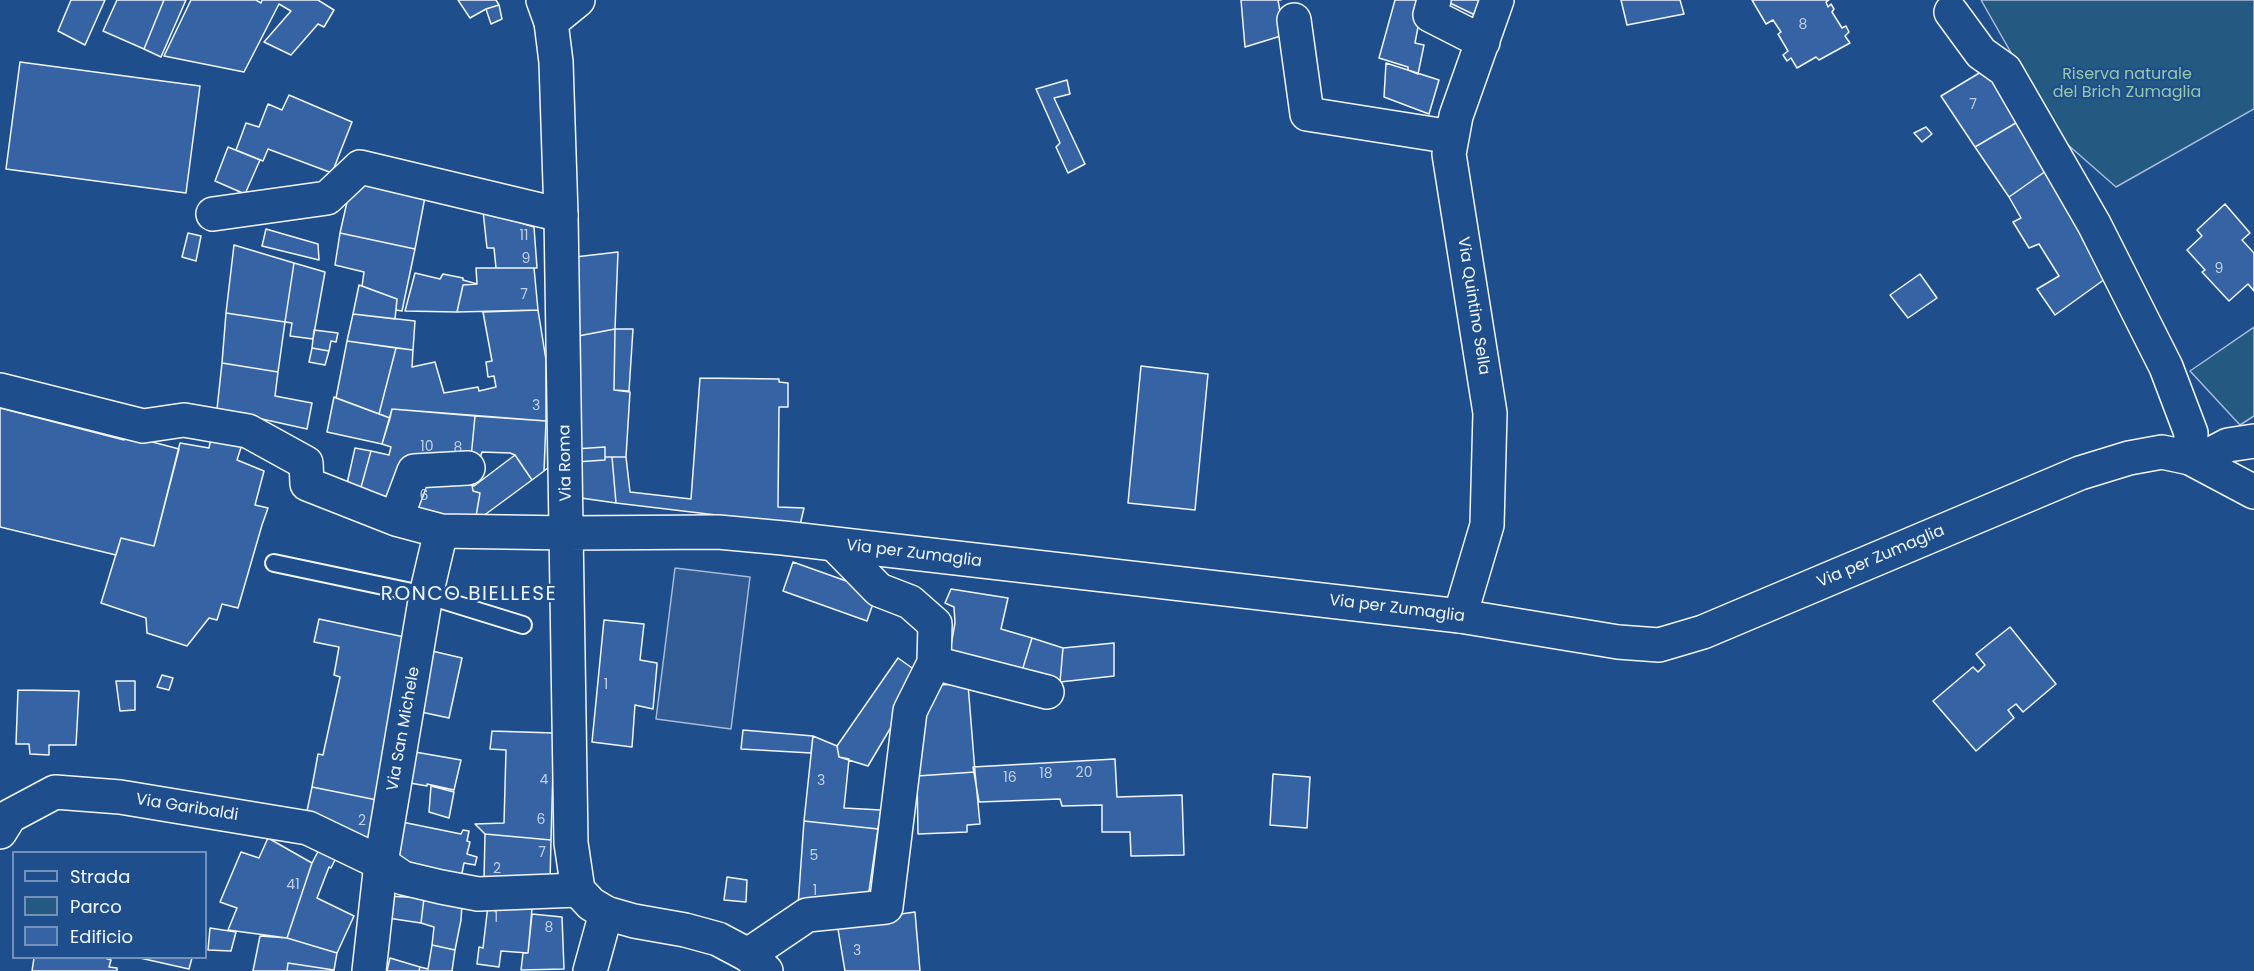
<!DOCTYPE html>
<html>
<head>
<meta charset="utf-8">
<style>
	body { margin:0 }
	#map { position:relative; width:2254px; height:971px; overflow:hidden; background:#1f4e8c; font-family:Poppins,sans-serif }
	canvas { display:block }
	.legend { position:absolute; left:12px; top:851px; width:195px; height:108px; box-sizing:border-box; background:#1f4e8c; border:2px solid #7391ba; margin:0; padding:8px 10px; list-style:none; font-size:18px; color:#f2f6ff }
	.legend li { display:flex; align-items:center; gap:12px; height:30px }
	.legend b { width:30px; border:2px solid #7391ba }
</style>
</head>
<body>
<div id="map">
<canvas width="2254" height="971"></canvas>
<ul class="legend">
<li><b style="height:8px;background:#1f4e8c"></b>Strada</li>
<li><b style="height:16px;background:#245a82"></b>Parco</li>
<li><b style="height:16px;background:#3563a3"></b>Edificio</li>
</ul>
</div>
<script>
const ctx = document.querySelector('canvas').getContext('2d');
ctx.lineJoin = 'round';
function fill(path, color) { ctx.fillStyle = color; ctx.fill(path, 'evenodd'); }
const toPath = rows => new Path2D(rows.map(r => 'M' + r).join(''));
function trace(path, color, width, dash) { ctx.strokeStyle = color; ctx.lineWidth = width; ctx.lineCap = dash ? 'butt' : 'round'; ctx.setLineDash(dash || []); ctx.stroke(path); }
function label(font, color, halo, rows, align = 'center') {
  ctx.font = font + ' Poppins,sans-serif'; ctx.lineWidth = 4.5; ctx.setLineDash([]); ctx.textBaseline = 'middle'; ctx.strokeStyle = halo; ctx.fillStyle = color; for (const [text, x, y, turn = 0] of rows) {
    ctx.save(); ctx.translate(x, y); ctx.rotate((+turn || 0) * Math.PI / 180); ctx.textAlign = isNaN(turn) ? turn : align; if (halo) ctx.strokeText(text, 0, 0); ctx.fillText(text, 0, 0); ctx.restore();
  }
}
const green = toPath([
	[1981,0,2254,0,2254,109,2116,187,2059,137,1981,0],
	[2254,327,2254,416,2240,425,2190,371,2254,327]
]);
fill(green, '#245a82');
trace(green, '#a8bbd7', 1.5);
const parking = toPath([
	[675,568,750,577,731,729,656,719,675,568]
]);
fill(parking, '#305b95');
trace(parking, '#a8bbd7', 1.5);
const building = toPath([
	[71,0,105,0,85,45,58,31,71,0],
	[117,0,164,0,144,49,103,31,117,0],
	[164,0,186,0,161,57,144,49,164,0],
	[191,0,256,0,261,3,262,0,318,0,334,10,324,27,318,24,291,55,264,42,291,11,279,4,244,72,164,56,191,0],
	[458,0,496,0,499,5,486,9,470,18,458,0],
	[1241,0,1281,0,1278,0,1284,35,1245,47,1241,0],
	[1395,0,1423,0,1415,43,1424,45,1418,74,1408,70,1408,67,1379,58,1395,0],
	[1451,0,1481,0,1477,16,1450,3,1451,0],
	[1621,0,1680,0,1684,14,1627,25,1621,0],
	[1752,0,1829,0,1826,2,1828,7,1831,4,1834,9,1832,12,1842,28,1846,26,1849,32,1845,36,1850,43,1819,60,1816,57,1797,68,1791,58,1787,61,1783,55,1788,51,1778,34,1781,32,1773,20,1766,24,1752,0],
	[499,5,502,19,491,24,486,9,499,5],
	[20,62,200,86,186,193,6,169,20,62],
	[1386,63,1439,80,1429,114,1384,97,1386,63],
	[1986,69,2021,120,1975,147,1941,96,1986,69],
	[1067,80,1070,94,1054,98,1085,164,1068,173,1056,147,1060,143,1036,89,1067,80],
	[289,95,352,122,332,173,268,149,263,161,236,150,246,123,259,127,268,104,282,110,289,95],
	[2021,120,2053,166,2009,197,1975,147,2021,120],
	[1926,127,1932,134,1922,142,1914,133,1926,127],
	[228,147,260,160,245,194,215,181,228,147],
	[2053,166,2092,233,2082,238,2105,279,2055,315,2037,289,2059,276,2039,244,2029,248,2013,222,2021,218,2009,197,2053,166],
	[352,180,425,197,415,249,340,233,352,180],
	[2225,204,2250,233,2242,240,2254,253,2254,291,2248,284,2229,301,2202,272,2205,270,2187,250,2202,236,2197,230,2225,204],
	[483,211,534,227,537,268,496,268,494,248,487,248,483,211],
	[266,229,318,244,319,260,262,246,266,229],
	[188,233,201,236,196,261,182,257,188,233],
	[340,233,415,249,402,311,396,310,397,299,362,286,364,272,335,265,340,233],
	[234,245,294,263,285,322,226,313,234,245],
	[618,252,615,329,573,337,575,257,618,252],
	[294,263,325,272,313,339,290,336,292,323,285,322,294,263],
	[476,268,534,268,538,310,457,312,463,285,477,284,476,268],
	[415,273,440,279,443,274,463,278,463,280,477,284,463,285,457,312,405,311,415,273],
	[1920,274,1937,298,1908,318,1890,295,1920,274],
	[359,285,397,299,395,319,353,314,359,285],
	[538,310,546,360,546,421,392,409,390,418,379,414,396,348,413,350,412,367,435,362,444,393,478,387,479,391,496,387,494,376,488,377,486,362,492,361,483,312,538,310],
	[226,313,285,322,278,372,222,363,226,313],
	[353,314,415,321,413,350,347,341,353,314],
	[615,329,633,329,629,391,614,390,615,329],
	[615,329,614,390,630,392,626,457,605,457,605,447,575,449,573,337,615,329],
	[314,330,338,333,336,342,331,341,329,351,312,348,314,330],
	[347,341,396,348,379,414,336,398,347,341],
	[312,348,329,351,325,365,309,362,312,348],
	[222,363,278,372,275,396,312,403,307,429,217,409,222,363],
	[1141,366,1208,374,1195,510,1128,503,1141,366],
	[700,378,779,379,779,382,788,383,788,407,779,407,778,507,804,508,800,525,616,503,612,457,626,457,630,492,691,499,700,378],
	[334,397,390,418,382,444,327,432,334,397],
	[0,408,124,440,126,435,179,449,154,546,121,538,116,555,0,527,0,408],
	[392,409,475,416,471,458,397,499,360,491,371,451,389,455,391,447,382,444,392,409],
	[475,416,546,421,544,471,532,480,515,455,510,453,482,452,480,458,471,458,475,416],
	[546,421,554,422,554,463,544,471,546,421],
	[212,433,244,438,237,460,264,471,255,505,268,508,262,525,238,608,222,604,217,620,209,618,187,646,147,633,146,618,101,603,121,538,154,546,180,443,209,448,212,433],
	[605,447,605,460,576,462,575,449,605,447],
	[355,448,371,451,360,491,346,488,355,448],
	[515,455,532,480,475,522,480,493,473,491,472,485,474,486,515,455],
	[605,457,612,457,616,503,581,498,576,462,605,460,605,457],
	[435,477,472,485,473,491,480,493,475,522,412,508,418,479,435,477],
	[793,562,877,592,867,621,783,591,793,562],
	[951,589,1008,598,1001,629,1032,638,1022,671,950,651,955,623,954,607,945,603,951,589],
	[319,619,409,638,377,800,312,787,318,754,323,755,340,677,334,675,339,647,314,642,319,619],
	[604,620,644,624,640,660,657,663,657,665,653,709,635,705,632,747,592,742,604,620],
	[2010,627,2056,684,2023,712,2016,704,2008,710,2014,718,1976,751,1933,701,1973,667,1978,672,1985,665,1976,654,2010,627],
	[1032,638,1063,648,1060,682,1022,671,1032,638],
	[1114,643,1114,676,1060,682,1063,648,1114,643],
	[432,651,462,658,449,718,421,712,432,651],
	[898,658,922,675,868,766,839,757,837,746,898,658],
	[162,675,173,678,169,690,157,687,162,675],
	[116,681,135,681,135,710,120,711,116,681],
	[968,684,975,772,917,776,916,733,934,685,968,684],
	[18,690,79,691,76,745,49,745,49,755,30,754,29,744,16,744,18,690],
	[743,730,813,736,811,753,741,749,743,730],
	[492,731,554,733,551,840,485,834,475,824,504,823,506,750,490,749,492,731],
	[813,736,837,746,839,757,849,759,844,808,881,810,878,829,804,821,813,736],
	[415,752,461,760,454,790,427,784,427,786,410,783,415,752],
	[1115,759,1117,797,1182,795,1184,855,1131,856,1130,832,1102,832,1102,805,1062,806,1060,799,979,802,973,767,1115,759],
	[975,772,980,824,967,825,967,832,918,834,917,776,975,772],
	[1273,774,1310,777,1307,828,1270,825,1273,774],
	[431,786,454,792,449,818,429,812,431,786],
	[312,787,377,800,369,842,307,811,312,787],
	[804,821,878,829,867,905,798,906,804,821],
	[402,822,461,834,463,830,469,831,467,841,470,842,467,854,477,857,475,865,464,863,461,878,393,859,402,822],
	[485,834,551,840,550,882,484,880,485,834],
	[268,838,312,863,287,938,228,930,237,908,220,902,241,852,259,858,268,838],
	[322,844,338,854,331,868,329,867,317,898,354,916,337,953,287,938,312,863,322,844],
	[727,877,747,880,746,902,724,900,727,877],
	[386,896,424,898,421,923,381,917,386,896],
	[424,898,462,904,461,920,455,950,432,945,434,927,421,923,424,898],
	[488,905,532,909,528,953,501,951,499,967,477,964,479,947,483,948,488,905],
	[915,912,920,971,845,971,837,923,915,912],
	[532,914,562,917,564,969,521,970,523,953,528,953,532,914],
	[210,928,236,932,231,951,208,950,210,928],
	[260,936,287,938,337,953,334,970,288,963,287,971,253,971,260,936],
	[432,945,455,950,452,971,419,971,420,967,428,969,432,945],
	[34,958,105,958,111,960,109,967,117,968,117,971,32,971,34,958],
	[140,958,192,958,189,969,140,958],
	[390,958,420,967,419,971,387,971,390,958],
	[288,963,334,970,334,971,287,971,288,963]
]);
fill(building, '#3563a3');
trace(building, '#f2f6ff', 1.5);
const lane = toPath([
	[274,563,426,595,523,625]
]);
const street = toPath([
	[1434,0,1430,15,1483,42],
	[1951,12,1981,53,2005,70,2094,224,2166,367,2191,433,2190,458],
	[1294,20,1307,114,1452,137],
	[551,22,578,0],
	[213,214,327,198,360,167,561,215],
	[0,390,143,426,184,420,248,431,306,463,307,484,396,519,441,531,568,533],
	[2198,461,2228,445,2254,441],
	[396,519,414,471,468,468],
	[1460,616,1487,525,1490,413,1449,154,1456,116,1497,0],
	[934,663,1047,692],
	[0,832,10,816,55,792,120,797,308,828,381,863,403,878,441,887,478,894,578,890],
	[748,955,807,915,886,907,910,711,934,663,935,624,910,602,879,590,835,545],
	[369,971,381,863,426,595,441,531],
	[590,971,606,913]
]);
const secondary = toPath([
	[543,0,551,22,556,62,561,215,571,843,578,890,591,904,606,913,634,921,685,930,718,939,748,955,766,971],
	[568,533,718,532,783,538,1460,616,1618,642,1659,645,1703,632,2080,473,2129,458,2162,452,2190,458,2254,492]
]);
trace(lane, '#f2f6ff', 20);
trace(street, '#f2f6ff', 36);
trace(secondary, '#f2f6ff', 36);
trace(lane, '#1f4e8c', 16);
trace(street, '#1f4e8c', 33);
trace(secondary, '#1f4e8c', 33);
label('14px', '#c3d1e8', null, [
	["8",1803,25],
	["7",1973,105],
	["11",524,236],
	["9",526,259],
	["9",2219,269],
	["7",524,295],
	["3",536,406],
	["10",427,447],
	["8",458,448],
	["6",424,496],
	["1",606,685],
	["20",1084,773],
	["18",1046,774],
	["16",1010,778],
	["4",544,780],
	["3",821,781],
	["6",541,820],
	["2",362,821],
	["7",542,853],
	["5",814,856],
	["2",497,869],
	["41",293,885],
	["1",815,891],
	["1",496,918],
	["8",549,928],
	["3",857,951]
]);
label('16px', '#97c8a6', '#1f4e8c', [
	["Riserva naturale",2127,75],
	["del Brich Zumaglia",2127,93]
]);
label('16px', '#f2f6ff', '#1f4e8c', [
	["Via Quintino Sella",1473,306,81],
	["Via Roma",566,463,-91],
	["Via per Zumaglia",914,554,7],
	["Via per Zumaglia",1881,557,-23],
	["Via per Zumaglia",1397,609,7],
	["Via San Michele",404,729,-80],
	["Via Garibaldi",187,808,9]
]);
ctx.letterSpacing = '1.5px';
label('20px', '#f2f6ff', '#1f4e8c', [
	["RONCO BIELLESE",469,595]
]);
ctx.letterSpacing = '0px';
</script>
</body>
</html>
